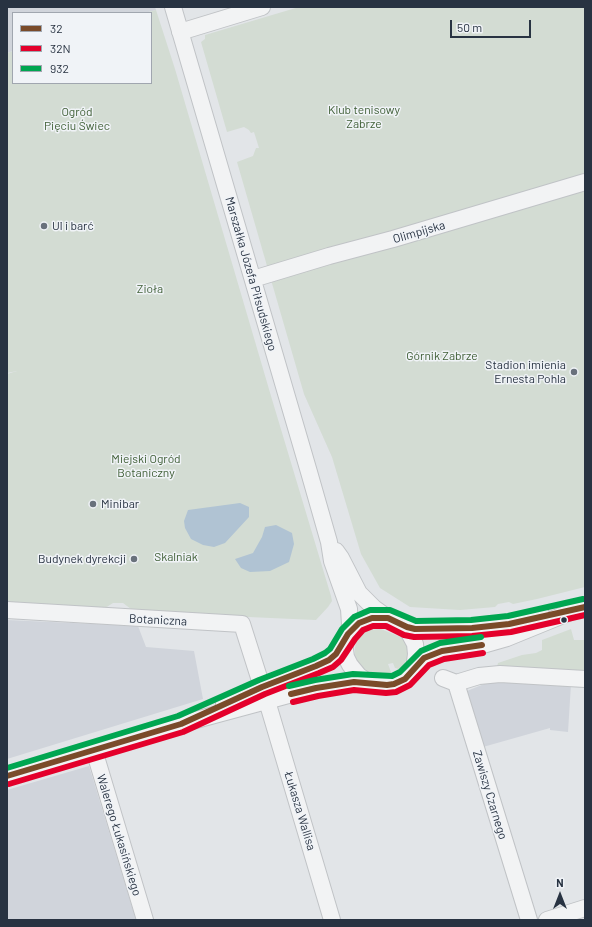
<!DOCTYPE html>
<html>
<head>
<meta charset="utf-8">
<style>
	body { margin:0 }
	#map { position:relative; width:592px; height:927px; overflow:hidden; background:#e2e5e8; font-family:Barlow,sans-serif }
	canvas { display:block }
	.frame { position:absolute; inset:0; border:8px solid #283342; pointer-events:none }
	.legend { position:absolute; left:12px; top:12px; width:140px; height:72px; box-sizing:border-box; background:#f0f3f7; border:1px solid #a0a6af; margin:0; padding:5px 7px; list-style:none; font-size:12px; color:#283342 }
	.legend li { display:flex; align-items:center; gap:8px; height:20px }
	.legend b { width:20px; border:1px solid #a0a6af }
	.north { position:absolute; left:540px; top:875px; width:40px; height:40px; -webkit-text-stroke:3px #f0f3f7; paint-order:stroke; rotate:0deg; font-size:11px; font-weight:700; line-height:16px; text-align:center; color:#283342 }
	.north::after { content:''; display:block; margin:auto; width:14px; height:18px; background:#283342; clip-path:polygon(50% 0,100% 100%,50% 72%,0 100%) }
	.scale { position:absolute; left:450px; top:20px; width:81px; height:18px; box-sizing:border-box; border:2px solid #283342; border-top:0; padding-left:5px; font-size:12px; line-height:14px; white-space:nowrap; color:#283342; -webkit-text-stroke:3px #f0f3f7; paint-order:stroke }
</style>
</head>
<body>
<div id="map">
<canvas width="592" height="927"></canvas>
<div class="frame"></div>
<ul class="legend">
<li><b style="height:5px;background:#7a4b2a"></b>32</li>
<li><b style="height:5px;background:#e4002b"></b>32N</li>
<li><b style="height:5px;background:#00a651"></b>932</li>
</ul>
<div class="north">N</div>
<div class="scale">50 m</div>
</div>
<script>
const ctx = document.querySelector('canvas').getContext('2d');
ctx.lineJoin = 'round';
function fill(path, color) { ctx.fillStyle = color; ctx.fill(path, 'evenodd'); }
const toPath = rows => new Path2D(rows.map(r => 'M' + r).join(''));
function trace(path, color, width, dash) { ctx.strokeStyle = color; ctx.lineWidth = width; ctx.lineCap = dash ? 'butt' : 'round'; ctx.setLineDash(dash || []); ctx.stroke(path); }
function label(font, color, halo, rows, align = 'center') {
  ctx.font = font + ' Barlow,sans-serif'; ctx.lineWidth = 3; ctx.setLineDash([]); ctx.textBaseline = 'middle'; ctx.strokeStyle = halo; ctx.fillStyle = color; for (const [text, x, y, turn = 0] of rows) {
    ctx.save(); ctx.translate(x, y); ctx.rotate((+turn || 0) * Math.PI / 180); ctx.textAlign = isNaN(turn) ? turn : align; if (halo) ctx.strokeText(text, 0, 0); ctx.fillText(text, 0, 0); ctx.restore();
  }
}
fill(toPath([
	[7,7,155,7,156,10,145,13,13,13,13,51,7,53],
	[7,620,138,626,146,647,194,651,203,699,7,759],
	[494,680,571,684,568,732,550,730,550,728,483,747,467,691],
	[89,766,136,920,7,920,7,790]
]), '#d0d4db');
fill(toPath([
	[299,7,585,7,585,587,537,599,513,604,509,602,498,604,495,607,460,610,410,607,380,588,361,554,332,457,304,394,237,162,253,156,256,148,259,148,254,132,251,133,249,130,244,127,227,132,201,42,205,39,205,35],
	[156,10,175,69,271,396,331,596,332,601,328,607,316,620,135,612,123,603,113,603,102,610,7,605,7,374,17,371,7,373,7,53,13,51,13,83,151,83,151,13,145,13],
	[381,629,398,636,405,638,409,650,407,659,402,668,399,669,395,668,393,663,388,664,391,672,390,674,362,671,355,655,355,648,356,642,364,632,370,630],
	[571,629,574,640,585,640,585,676,496,671,498,663,522,655,536,653,542,650,542,640]
]), '#d3dcd3');
fill(toPath([
	[240,503,249,507,249,517,225,543,214,547,203,545,191,539,185,528,184,521,188,510],
	[276,525,292,533,294,544,289,562,270,571,250,572,241,568,235,559,253,553,262,537,265,527]
]), '#b0c3d3');
const minor = toPath([
	[173,7,309,472,329,542,332,561,349,609,350,625,348,634],
	[180,32,262,7],
	[253,279,329,256,393,239,585,182],
	[336,551,341,558,359,593,374,608,388,618],
	[7,610,242,624,262,687],
	[400,624,415,629,472,628,499,625,542,616],
	[344,642,346,657,350,665,359,676,365,680,380,685,394,684,405,679,424,658,431,655,442,651,479,646,507,638,583,607],
	[443,678,456,683,529,920],
	[456,683,479,676,500,674,585,679],
	[267,701,332,920],
	[224,704,325,662,340,649,348,634,353,628,359,623,372,618,388,618,398,624,408,631,415,644,416,654,414,670],
	[94,750,145,920],
	[7,776,181,724,307,690,354,682,374,683],
	[547,920,585,908]
]);
trace(minor, '#c0c3c6', 18);
trace(minor, '#f2f3f4', 16);
trace(toPath([
	[291,694,316,688,354,682,387,685,394,684,405,679,424,658,442,651,482,645],
	[7,776,181,724,262,687,316,666,329,660,336,654,348,634,359,623,372,618,388,618,407,627,415,629,472,628,509,624,585,607]
]), '#7a4b2a', 6);
trace(toPath([
	[293,702,318,696,354,690,386,693,396,692,410,685,429,665,444,659,483,653],
	[9,784,183,732,265,694,319,673,333,667,341,660,355,639,363,630,373,626,386,626,404,635,414,637,472,636,511,632,585,615]
]), '#e4002b', 6);
trace(toPath([
	[289,686,315,680,353,674,392,676,400,672,421,651,440,643,481,637],
	[7,768,178,716,259,680,313,659,325,653,330,649,342,629,354,617,370,610,390,610,416,621,471,620,508,616,583,599]
]), '#00a651', 6);
for (const [x, y, r, color] of [
	[44,226,4,"#69717c"],
	[574,372,4,"#69717c"],
	[93,504,4,"#69717c"],
	[134,559,4,"#69717c"],
	[564,620,3.5,"#283342"]
]) { const dot = new Path2D(); dot.arc(x, y, r, 0, 2 * Math.PI); ctx.fillStyle = color; ctx.fill(dot); trace(dot, '#f0f3f7', 1.5); }
label('12px', '#3e5e35', '#f0f3f7', [
	["Klub tenisowy",364,110],
	["Zabrze",364,124],
	["Ogród",77,112],
	["Pięciu Świec",77,126],
	["Zioła",150,289],
	["Górnik Zabrze",442,356],
	["Miejski Ogród",146,459],
	["Botaniczny",146,473],
	["Skalniak",176,557]
]);
label('12px', '#283342', '#f0f3f7', [
	["Ul i barć",52,226],
	["Stadion imienia",566,365,"right"],
	["Ernesta Pohla",566,379,"right"],
	["Minibar",101,504],
	["Budynek dyrekcji",126,559,"right"]
], 'left');
label('12px', '#283342', '#f0f3f7', [
	["Olimpijska",419,232,-16],
	["Marszałka Józefa Piłsudskiego",251,274,74],
	["Botaniczna",158,620,3],
	["Zawiszy Czarnego",490,795,73],
	["Łukasza Wallisa",300,811,73],
	["Walerego Łukasińskiego",119,835,73]
]);
</script>
</body>
</html>
